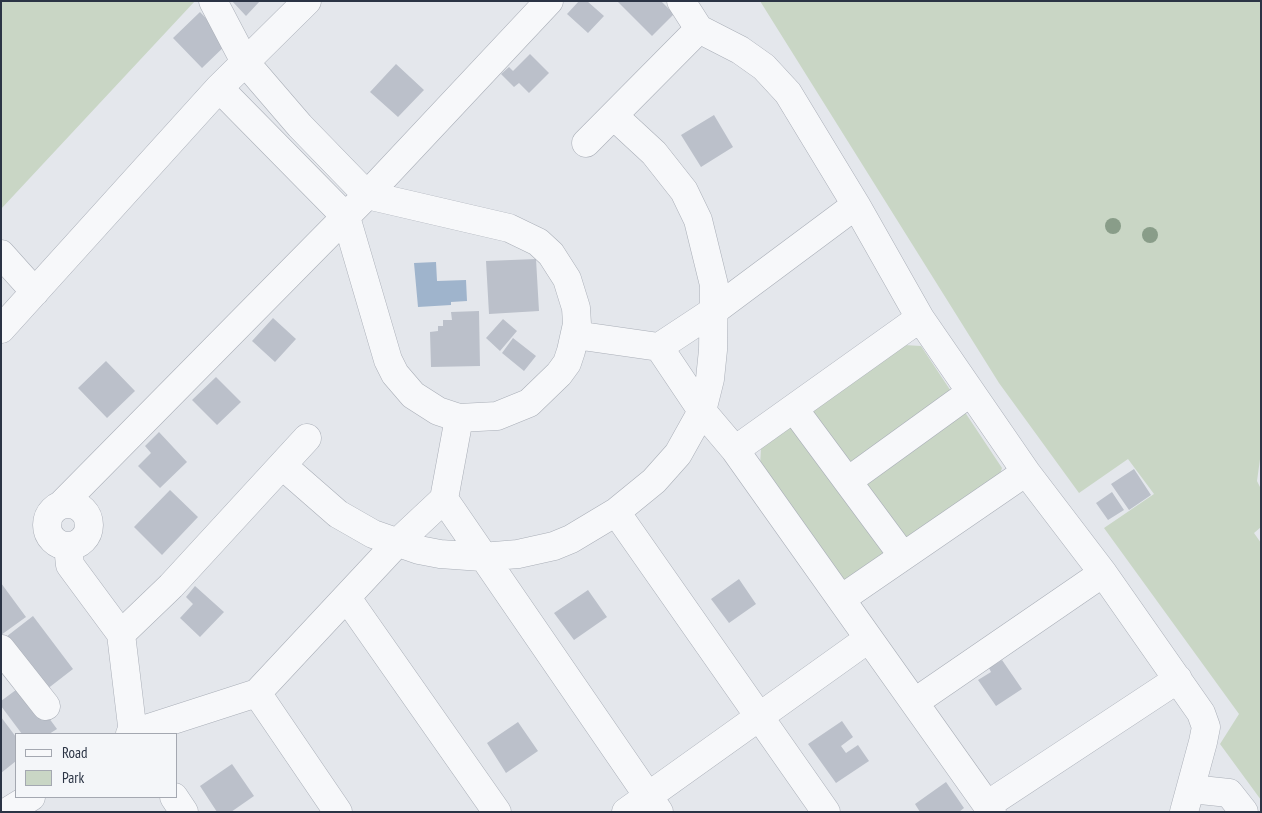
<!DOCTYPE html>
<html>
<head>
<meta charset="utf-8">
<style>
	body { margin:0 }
	#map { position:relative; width:1262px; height:813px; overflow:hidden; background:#e4e7ec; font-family:"PT Sans Narrow",sans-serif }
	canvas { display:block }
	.frame { position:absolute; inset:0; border:2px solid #2b3445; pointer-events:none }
	.legend { position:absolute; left:15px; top:733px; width:162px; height:65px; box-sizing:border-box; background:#f4f6f9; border:1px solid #a4a8b1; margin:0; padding:6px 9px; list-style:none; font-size:15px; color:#2b3445 }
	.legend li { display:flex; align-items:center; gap:10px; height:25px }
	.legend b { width:25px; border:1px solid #a4a8b1 }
</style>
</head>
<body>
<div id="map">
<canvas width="1262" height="813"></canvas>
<div class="frame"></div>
<ul class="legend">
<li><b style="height:6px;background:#f7f8fa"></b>Road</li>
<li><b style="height:14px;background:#c9d6c5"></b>Park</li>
</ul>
</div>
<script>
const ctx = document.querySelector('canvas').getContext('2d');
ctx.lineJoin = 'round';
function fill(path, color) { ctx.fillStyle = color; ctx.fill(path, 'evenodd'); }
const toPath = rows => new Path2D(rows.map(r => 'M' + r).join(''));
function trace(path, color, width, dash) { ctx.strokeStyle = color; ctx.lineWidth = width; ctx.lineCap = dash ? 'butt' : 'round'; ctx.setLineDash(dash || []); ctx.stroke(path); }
fill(toPath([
	[1,1,195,1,1,209],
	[760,1,1261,1,1261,452,1257,481,1261,489,1261,527,1254,533,1261,543,1261,800,1220,744,1239,714,1104,528,1154,494,1128,459,1079,493,999,383],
	[904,345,921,346,1002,468,998,481,858,578,842,580,760,466,761,448]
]), '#c9d6c5');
fill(toPath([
	[436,262,437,281,466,280,467,301,451,302,451,305,418,307,414,263]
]), '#9fb4cc');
fill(toPath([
	[232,1,260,1,246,16],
	[579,1,587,1,604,16,588,33,567,14],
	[617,1,661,1,674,14,652,36],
	[200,12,229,42,202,68,173,38],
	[530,54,549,73,529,93,519,83,514,87,501,74,509,67,513,71],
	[396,64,424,90,398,117,370,92],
	[714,115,733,147,701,167,681,135],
	[536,259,539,311,489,314,486,261],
	[479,311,480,366,431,367,430,332,438,331,438,326,443,326,443,320,452,320,451,312],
	[273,318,296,339,275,362,252,341],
	[503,319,517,331,500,351,486,338],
	[513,338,536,356,524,371,502,353],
	[106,361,135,391,107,418,78,388],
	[216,377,241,402,217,425,192,400],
	[159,432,187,462,160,488,138,466,151,453,145,446],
	[1134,469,1151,495,1129,510,1111,484],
	[170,490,198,517,162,555,134,527],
	[1112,492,1124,510,1108,520,1096,503],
	[739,579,756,604,729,623,711,599],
	[1,583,26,617,1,635],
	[195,586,224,612,200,637,180,618,193,604,186,597],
	[588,590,607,617,574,640,554,613],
	[33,616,73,669,42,693,2,640],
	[1002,660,1022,689,996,706,978,680,991,672,989,668],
	[24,684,57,729,49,734,22,734,1,706,1,701],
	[1,717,16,737,16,761,1,773],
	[842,721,853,737,841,746,846,753,858,745,869,761,836,783,808,744],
	[518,722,538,751,506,773,487,743],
	[232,764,254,796,231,812,217,812,200,786],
	[946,782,964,808,959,812,920,812,915,804]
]), '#bbc0ca');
const minor = toPath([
	[213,1,245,62,300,126,367,195,509,228,538,242,551,254,567,279,576,308,577,324,571,351,567,363,559,374,529,403,497,416,459,418,438,411,413,395,395,374,388,360,346,217,219,88],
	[681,1,699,29,740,50,764,67,788,93,856,205,920,318,1026,472,1103,573,1201,713,1206,727,1203,742,1184,812],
	[586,143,699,29],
	[1,254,35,292],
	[1,329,219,88,307,1],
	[575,335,659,347,715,310,856,205],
	[659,347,702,411,735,450,992,812],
	[794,409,903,556],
	[735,450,920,318],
	[283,466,338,514,373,534,419,550,440,554,482,557,518,554,554,546,571,539,616,512,654,481,678,454,702,411,710,379,713,350,714,285,698,220,684,191,654,153,614,116],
	[848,481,971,392],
	[444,499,659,812],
	'47 525a21 21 0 1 1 42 0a21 21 0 1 1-42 0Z',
	[61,505,367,195,549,1],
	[616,512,826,812],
	[68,546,70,565,121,634],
	[347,598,497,812],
	[841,599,1026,472],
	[1,649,46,706],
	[257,693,338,812],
	[915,702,1103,573],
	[130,734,257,693,397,543,444,499,459,418],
	[133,734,121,634,171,586,307,438],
	[1191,789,1229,793,1244,812],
	[174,797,184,812],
	[987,805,1178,679],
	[7,812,31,797],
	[626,812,868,639]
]);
trace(minor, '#a9aeb7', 29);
trace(minor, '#f7f8fa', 28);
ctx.fillStyle = '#899d89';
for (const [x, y] of [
	[1113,226],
	[1150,235]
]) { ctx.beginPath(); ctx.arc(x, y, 8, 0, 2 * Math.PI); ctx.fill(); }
</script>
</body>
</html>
